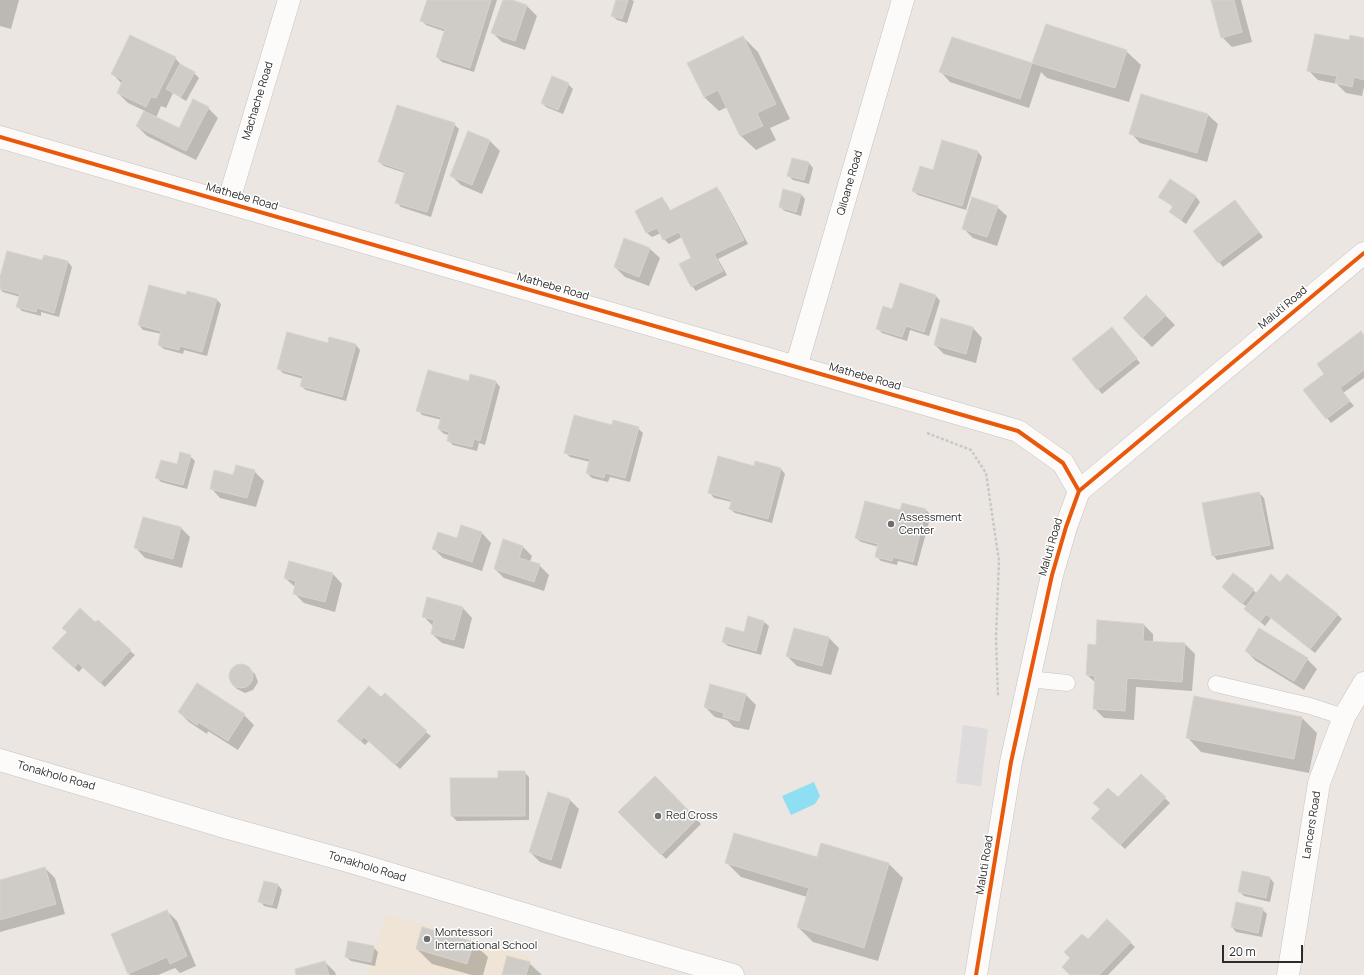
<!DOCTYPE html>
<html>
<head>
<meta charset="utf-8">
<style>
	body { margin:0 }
	#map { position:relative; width:1364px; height:975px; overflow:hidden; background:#ebe6e1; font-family:Manrope,sans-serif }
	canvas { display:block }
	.scale { position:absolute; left:1222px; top:945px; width:81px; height:18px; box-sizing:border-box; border:2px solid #2c2c2c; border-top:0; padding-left:5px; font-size:12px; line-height:14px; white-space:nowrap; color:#2c2c2c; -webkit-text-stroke:3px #fff; paint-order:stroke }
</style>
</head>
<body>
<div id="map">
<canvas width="1364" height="975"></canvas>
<div class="scale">20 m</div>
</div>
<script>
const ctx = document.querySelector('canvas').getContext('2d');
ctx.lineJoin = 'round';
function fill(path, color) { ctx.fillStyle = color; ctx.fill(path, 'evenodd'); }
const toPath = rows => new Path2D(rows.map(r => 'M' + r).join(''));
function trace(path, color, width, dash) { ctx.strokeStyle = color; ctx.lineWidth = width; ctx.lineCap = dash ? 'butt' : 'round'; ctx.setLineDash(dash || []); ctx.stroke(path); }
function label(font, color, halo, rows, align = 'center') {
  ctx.font = font + ' Manrope,sans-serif'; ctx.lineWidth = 3; ctx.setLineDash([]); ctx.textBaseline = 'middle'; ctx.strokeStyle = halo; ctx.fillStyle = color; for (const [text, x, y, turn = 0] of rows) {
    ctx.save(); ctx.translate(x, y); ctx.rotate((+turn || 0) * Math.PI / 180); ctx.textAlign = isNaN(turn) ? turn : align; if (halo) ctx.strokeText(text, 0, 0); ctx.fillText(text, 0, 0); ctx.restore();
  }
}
fill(toPath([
	[963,725,988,729,981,786,956,783]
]), '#dedbdd');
fill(toPath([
	[386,914,533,957,528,975,368,975]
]), '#efe4d5');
fill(toPath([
	[814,782,820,796,815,804,791,815,782,796]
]), '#8edff2');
fill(toPath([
	[0,0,19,0,11,29,0,26],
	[428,0,497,0,474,72,442,62,437,57,446,32,426,25,422,21],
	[504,0,509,0,527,6,537,16,525,50,502,42,492,32],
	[617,0,632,0,634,1,627,23,617,20,612,15],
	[1212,0,1241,0,1252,42,1232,47,1222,37],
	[1046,25,1126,51,1141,65,1129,102,1047,78,1041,72,1029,108,950,82,941,72,952,38,1032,65],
	[743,37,758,52,790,119,770,128,776,140,756,150,741,136,727,107,719,111,704,97],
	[1364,39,1364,87,1362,96,1346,93,1337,84,1318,80,1308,70,1350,42],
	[175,58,183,67,194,73,199,78,186,101,173,93,166,108,161,106,156,118,179,130,208,108,218,118,196,160,147,136,137,126,145,111,128,103,118,93,122,84,112,73],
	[568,84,573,89,563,114,546,107,542,103],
	[1142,96,1208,115,1218,124,1207,162,1140,143,1131,133],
	[454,124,459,129,431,217,401,207,396,202,405,173,384,166,379,162],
	[469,132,490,141,500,151,482,194,461,185,451,175],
	[978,152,982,157,966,210,918,195,913,191,934,171],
	[809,163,813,168,809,184,793,180,788,175],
	[1170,181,1196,197,1200,202,1186,224,1170,212,1173,207,1160,197],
	[717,188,721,193,748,244,718,259,727,275,696,291,692,286,693,258,682,237,669,244,664,239,661,233,652,237,647,233,636,211,662,198,666,203,671,212],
	[801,194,805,199,801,216,785,211,780,207],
	[1235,201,1263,237,1223,267,1194,231],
	[997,207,1007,216,997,246,973,238,963,228],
	[650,249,660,258,649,286,625,277,615,267],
	[43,261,68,262,72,267,59,317,41,312,41,316,22,311,17,306,20,297,3,292,0,289,0,280],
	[901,285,936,296,940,301,929,336,910,330,907,341,882,333,877,328,893,310],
	[1146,296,1175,325,1152,347,1142,337],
	[187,297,216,299,221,304,207,356,184,350,183,354,164,349,159,345,162,334,143,330,139,325],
	[973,328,982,338,976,363,944,354,935,345],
	[1116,333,1140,363,1102,394,1074,360],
	[1364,335,1364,378,1343,393,1354,406,1331,423,1305,390,1326,374],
	[329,344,356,345,360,350,346,401,306,390,301,386,303,379,283,373,279,369],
	[471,375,496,382,500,387,485,445,479,443,477,451,453,445,448,440,449,435,444,434,439,429,442,420,422,415,418,410,469,382],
	[612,426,638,428,643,433,630,482,610,477,608,482,592,478,587,473,590,462,570,457,565,452],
	[190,456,195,461,187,489,161,482,157,478,178,465],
	[755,467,781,469,785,474,772,523,735,513,730,509,732,502,714,498,710,493],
	[254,471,264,481,256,507,220,498,211,488,234,476],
	[1259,493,1264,498,1274,549,1217,560,1213,555],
	[902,504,926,510,931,515,917,566,898,561,897,565,881,561,876,556,879,547,861,542,856,538,900,511],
	[181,528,190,537,182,568,145,558,136,548],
	[482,533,491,543,482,571,443,558,433,548,457,539],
	[522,546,532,556,530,562,539,565,549,575,544,591,504,578,495,569],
	[333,574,342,584,335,612,304,603,294,593,295,587,285,578],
	[1281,583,1337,614,1342,619,1315,653,1271,618,1265,626,1245,609,1247,607,1227,592,1253,590,1257,594],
	[463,608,472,618,464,649,442,643,432,634,434,627,423,616],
	[749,618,764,622,769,626,761,655,728,646,723,642,744,633],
	[95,623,135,655,105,687,83,667,79,672,58,653],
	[1143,624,1153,634,1153,642,1185,644,1195,654,1192,691,1136,687,1134,720,1104,718,1094,708,1096,683,1087,675,1097,646],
	[1259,629,1307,659,1317,669,1304,690,1256,661,1246,651],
	[829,638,839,648,831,675,797,666,787,656],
	[242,665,250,669,255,674,258,682,253,690,245,693,237,689,232,684,230,675,234,668],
	[746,695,756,705,749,730,734,727,727,720,715,717,705,707],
	[1195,697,1302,718,1317,733,1309,773,1201,752,1187,737],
	[381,699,431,736,400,769,369,741,365,745,343,725],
	[179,712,244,715,254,725,238,750,208,731,207,734,189,722],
	[524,772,529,777,529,820,457,821,452,816,499,779],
	[1141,775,1170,803,1125,849,1093,818,1118,798],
	[655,778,701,824,666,859,620,812],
	[570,800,579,809,561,869,540,862,530,852],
	[817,859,889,864,903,878,878,961,813,942,798,927,807,897,741,877,727,863],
	[45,868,55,878,65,914,0,932,0,881],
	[1270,878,1274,883,1270,902,1244,896,1239,891],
	[265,882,278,885,282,890,277,909,264,906,260,901],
	[1262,909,1267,914,1262,937,1236,932,1232,927],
	[167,911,177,921,196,966,180,973,175,968,158,975,130,975,129,974],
	[1107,920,1135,947,1108,975,1071,975,1088,941],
	[473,943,488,957,483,975,472,975,432,964,417,949],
	[373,947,378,952,375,966,351,961,346,957],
	[325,962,335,972,336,975,297,975],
	[529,963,542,975,503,975]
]), '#0003');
const building = toPath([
	[427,0,491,0,470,68,436,57,445,29,420,21,427,0],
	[503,0,512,0,527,5,515,41,491,33,503,0],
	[616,0,628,0,622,19,611,16,616,0],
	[1211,0,1234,0,1242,32,1221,38,1211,0],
	[1046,24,1127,50,1115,88,1032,63,1046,24],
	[1315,34,1349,40,1350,35,1364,38,1364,80,1354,77,1352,87,1335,83,1337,76,1307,71,1315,34],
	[130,35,176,57,156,98,151,97,146,107,117,93,123,80,111,74,130,35],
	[743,36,776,104,757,113,763,126,740,136,718,90,704,97,687,63,743,36],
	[952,37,1032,63,1020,99,939,72,952,37],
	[180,64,195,72,181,97,166,89,180,64],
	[552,76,569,83,558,110,541,103,552,76],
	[1141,94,1208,114,1197,153,1129,134,1141,94],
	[193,99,209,107,186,151,136,126,144,111,179,128,193,99],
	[397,105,455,123,427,212,395,203,405,171,378,162,397,105],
	[468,131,490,140,472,185,450,176,468,131],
	[942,140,978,151,962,206,912,191,920,166,933,170,942,140],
	[792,158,809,162,804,180,787,176,792,158],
	[1170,179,1196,196,1181,220,1169,212,1173,206,1158,197,1170,179],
	[717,187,744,240,714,254,723,271,691,287,679,264,691,258,679,232,663,240,657,228,646,233,635,211,662,197,669,211,717,187],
	[783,189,801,194,796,212,779,207,783,189],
	[972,197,998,206,987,237,962,229,972,197],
	[1235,200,1259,232,1218,263,1193,231,1235,200],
	[624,238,650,248,639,277,614,267,624,238],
	[7,251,42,260,44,255,68,261,54,313,37,308,36,312,16,307,20,294,0,289,0,277,7,251],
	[900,283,936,295,924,332,906,326,902,337,876,329,883,306,892,309,900,283],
	[149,285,186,295,187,291,217,299,202,352,180,346,179,350,158,345,161,331,138,325,149,285],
	[1146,295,1166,315,1142,338,1123,318,1146,295],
	[941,318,973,327,966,354,934,345,941,318],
	[1112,327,1137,358,1097,390,1072,359,1112,327],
	[1361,331,1364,335,1364,370,1340,388,1350,401,1326,419,1303,390,1324,374,1317,364,1361,331],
	[287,332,328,343,329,337,356,344,342,397,300,386,303,376,277,369,287,332],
	[428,370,469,381,470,374,496,381,480,441,474,439,472,447,447,441,449,432,438,429,441,417,416,411,428,370],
	[574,415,612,425,613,420,639,427,625,478,605,473,604,478,586,473,590,459,564,453,574,415],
	[180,452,191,455,183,485,155,478,161,460,177,464,180,452],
	[718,456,754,466,755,461,781,468,768,519,729,509,732,500,708,493,718,456],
	[236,465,255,470,247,498,210,489,214,470,233,475,236,465],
	[1259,492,1270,545,1212,556,1202,503,1259,492],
	[865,501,900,510,902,503,926,509,913,562,893,557,892,561,875,557,878,544,855,538,865,501],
	[143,517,181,527,173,559,134,548,143,517],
	[461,525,482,532,472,562,432,549,438,532,457,538,461,525],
	[503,539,523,546,519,558,540,564,534,582,494,569,503,539],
	[289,561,333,573,325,602,293,594,296,581,284,578,289,561],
	[1233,573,1254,589,1242,604,1222,587,1233,573],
	[1271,574,1280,582,1287,574,1338,614,1310,649,1266,614,1260,622,1244,609,1271,574],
	[427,597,463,607,454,640,431,634,434,620,422,617,427,597],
	[80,608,95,622,98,620,131,650,100,683,78,663,74,668,52,648,67,632,62,628,80,608],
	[748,616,764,621,756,651,722,642,726,627,744,632,748,616],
	[1097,620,1144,624,1143,641,1185,643,1182,682,1127,678,1125,711,1093,709,1095,676,1086,675,1088,644,1096,645,1097,620],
	[794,628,829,637,822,666,786,656,794,628],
	[1259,628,1308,658,1294,681,1245,651,1259,628],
	'229 676a12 12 0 1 1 24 0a12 12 0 1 1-24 0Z',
	[197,683,245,714,228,741,198,722,197,725,178,712,197,683],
	[710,684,746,694,739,721,723,717,724,713,704,707,710,684],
	[369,686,381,697,385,693,427,731,395,765,364,737,360,741,337,721,369,686],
	[1194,696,1302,717,1294,759,1186,738,1194,696],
	[498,771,525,771,525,816,451,816,450,778,498,778,498,771],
	[1141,774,1166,797,1120,845,1091,818,1100,809,1093,803,1108,788,1118,797,1141,774],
	[655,776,697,819,661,855,618,812,655,776],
	[548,792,570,799,551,860,529,852,548,792],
	[734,833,817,857,821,843,889,863,864,948,797,927,809,888,725,863,734,833],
	[45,867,56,904,0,920,0,880,45,867],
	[1242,871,1270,877,1266,898,1238,892,1242,871],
	[264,881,278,884,272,905,258,902,264,881],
	[1236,902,1263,908,1258,933,1231,927,1236,902],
	[167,910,187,956,170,964,167,957,128,974,111,934,167,910],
	[1107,919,1131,942,1099,975,1070,975,1062,967,1070,958,1064,952,1082,934,1088,939,1107,919],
	[422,927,474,942,467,964,416,949,422,927],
	[348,941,374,946,371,962,345,957,348,941],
	[507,956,530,962,526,975,502,975,507,956],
	[325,961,329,975,296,975,295,969,325,961]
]);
fill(building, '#cfccc8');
trace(building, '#d6d2cd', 1);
const lane = toPath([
	[1029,679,1067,683],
	[1216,684,1310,706,1344,717]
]);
const street = toPath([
	[0,137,1018,431,1063,463,1079,491],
	[228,203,289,0],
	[796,367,903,0],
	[0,760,228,828,351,862,567,927,733,975],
	[976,975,1011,762,1052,575,1066,527,1079,491,1364,253],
	[1288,975,1319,783,1344,717,1364,683]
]);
trace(lane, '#c4c2c3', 17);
trace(street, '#c4c2c3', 23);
trace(toPath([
	[927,433,971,450,986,473,999,561,996,638,998,696]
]), '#c8c8c7', 2.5, [3, 2]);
trace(lane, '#fcfbfa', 16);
trace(street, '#fcfbfa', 22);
trace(toPath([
	[0,137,1018,431,1063,463,1079,491],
	[976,975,1011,762,1052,575,1066,527,1079,491,1364,253]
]), '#e8590c', 4);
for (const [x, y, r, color] of [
	[891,524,4,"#6f6d6b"],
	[658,816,4,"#6f6d6b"],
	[427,939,4,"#6f6d6b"]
]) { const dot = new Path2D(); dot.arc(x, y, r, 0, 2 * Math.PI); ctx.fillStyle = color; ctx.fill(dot); trace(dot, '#fff', 1.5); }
label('11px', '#2c2c2c', '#fff', [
	["Machache Road",258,101,-73],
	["Qiloane Road",850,183,-74],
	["Mathebe Road",242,197,16],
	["Mathebe Road",553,287,16],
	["Maluti Road",1283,308,-40],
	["Mathebe Road",865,377,16],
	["Maluti Road",1051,547,-74],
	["Tonakholo Road",56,776,16],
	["Lancers Road",1312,825,-81],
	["Maluti Road",985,865,-81],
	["Tonakholo Road",367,867,17]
]);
label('11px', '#2c2c2c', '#fff', [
	["Assessment",899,518],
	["Center",899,531],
	["Red Cross",666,816],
	["Montessori",435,933],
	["International School",435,946]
], 'left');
</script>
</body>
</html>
